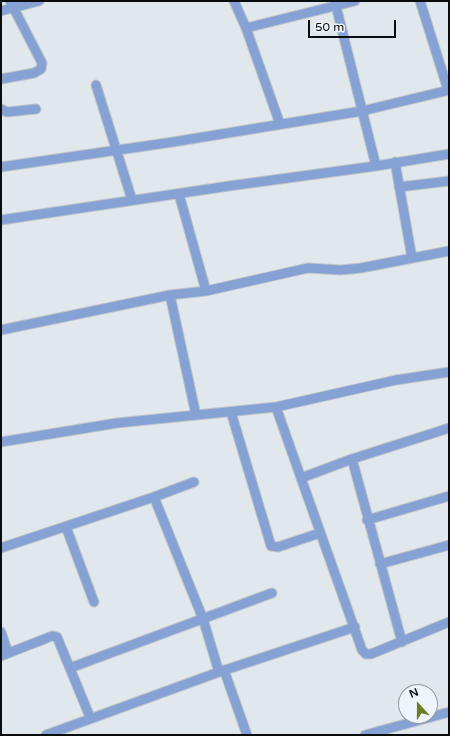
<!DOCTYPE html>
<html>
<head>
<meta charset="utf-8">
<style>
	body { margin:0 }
	#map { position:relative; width:450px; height:736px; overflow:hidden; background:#e1e8ed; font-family:"Varela Round",sans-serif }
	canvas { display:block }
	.frame { position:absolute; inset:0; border:2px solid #0a0d0e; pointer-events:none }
	.north { position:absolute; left:398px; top:684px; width:40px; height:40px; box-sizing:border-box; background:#eef5fa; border:1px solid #93989c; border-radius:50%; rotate:339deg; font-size:11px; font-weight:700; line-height:16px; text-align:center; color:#0a0d0e }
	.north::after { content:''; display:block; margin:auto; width:14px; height:18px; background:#707b27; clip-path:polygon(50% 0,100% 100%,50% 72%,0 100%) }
	.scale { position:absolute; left:308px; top:20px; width:88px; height:18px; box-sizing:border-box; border:2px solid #0a0d0e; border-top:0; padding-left:5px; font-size:12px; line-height:14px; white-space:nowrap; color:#0a0d0e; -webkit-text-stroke:3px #eef5fa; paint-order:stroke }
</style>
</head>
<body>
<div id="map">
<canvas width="450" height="736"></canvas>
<div class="frame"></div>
<div class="north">N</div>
<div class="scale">50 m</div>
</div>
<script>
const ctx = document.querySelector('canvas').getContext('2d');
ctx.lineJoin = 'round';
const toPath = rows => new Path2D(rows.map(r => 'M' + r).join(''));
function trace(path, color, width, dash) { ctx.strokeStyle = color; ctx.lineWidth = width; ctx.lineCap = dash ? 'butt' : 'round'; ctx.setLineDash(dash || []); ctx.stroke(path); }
const minor = toPath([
	[234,1,246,28,355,1],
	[420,1,448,90],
	[336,6,376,166],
	[1,11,39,1],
	[246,28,280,124],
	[1,79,34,73,41,69,42,63,10,1],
	[96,85,132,200],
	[1,109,7,112,36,109],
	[395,162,412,258],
	[1,167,173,142,362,111,449,90],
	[399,187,449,181],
	[179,194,206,291],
	[1,220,229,186,376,166,449,154],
	[170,295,196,415],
	[1,330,170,295,206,291,308,268,341,270,361,268,449,251],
	[276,407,301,478],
	[231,412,271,546,278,547,320,533],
	[449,428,352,459,301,478,362,650,366,654,371,654,449,622],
	[1,442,117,423,276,407,396,380,449,372],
	[352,459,402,642],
	[154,497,194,482],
	[367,520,449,496],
	[66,527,94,602],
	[1,548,154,497,203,619,219,672],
	[380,564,449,545],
	[1,632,8,653],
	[1,656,52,636,57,637,90,717],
	[70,668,272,593],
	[224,670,247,735],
	[46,735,219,672,355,627],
	[365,735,449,712]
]);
trace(minor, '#bfc5c9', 11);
trace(minor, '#86a2d4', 9);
</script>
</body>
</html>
